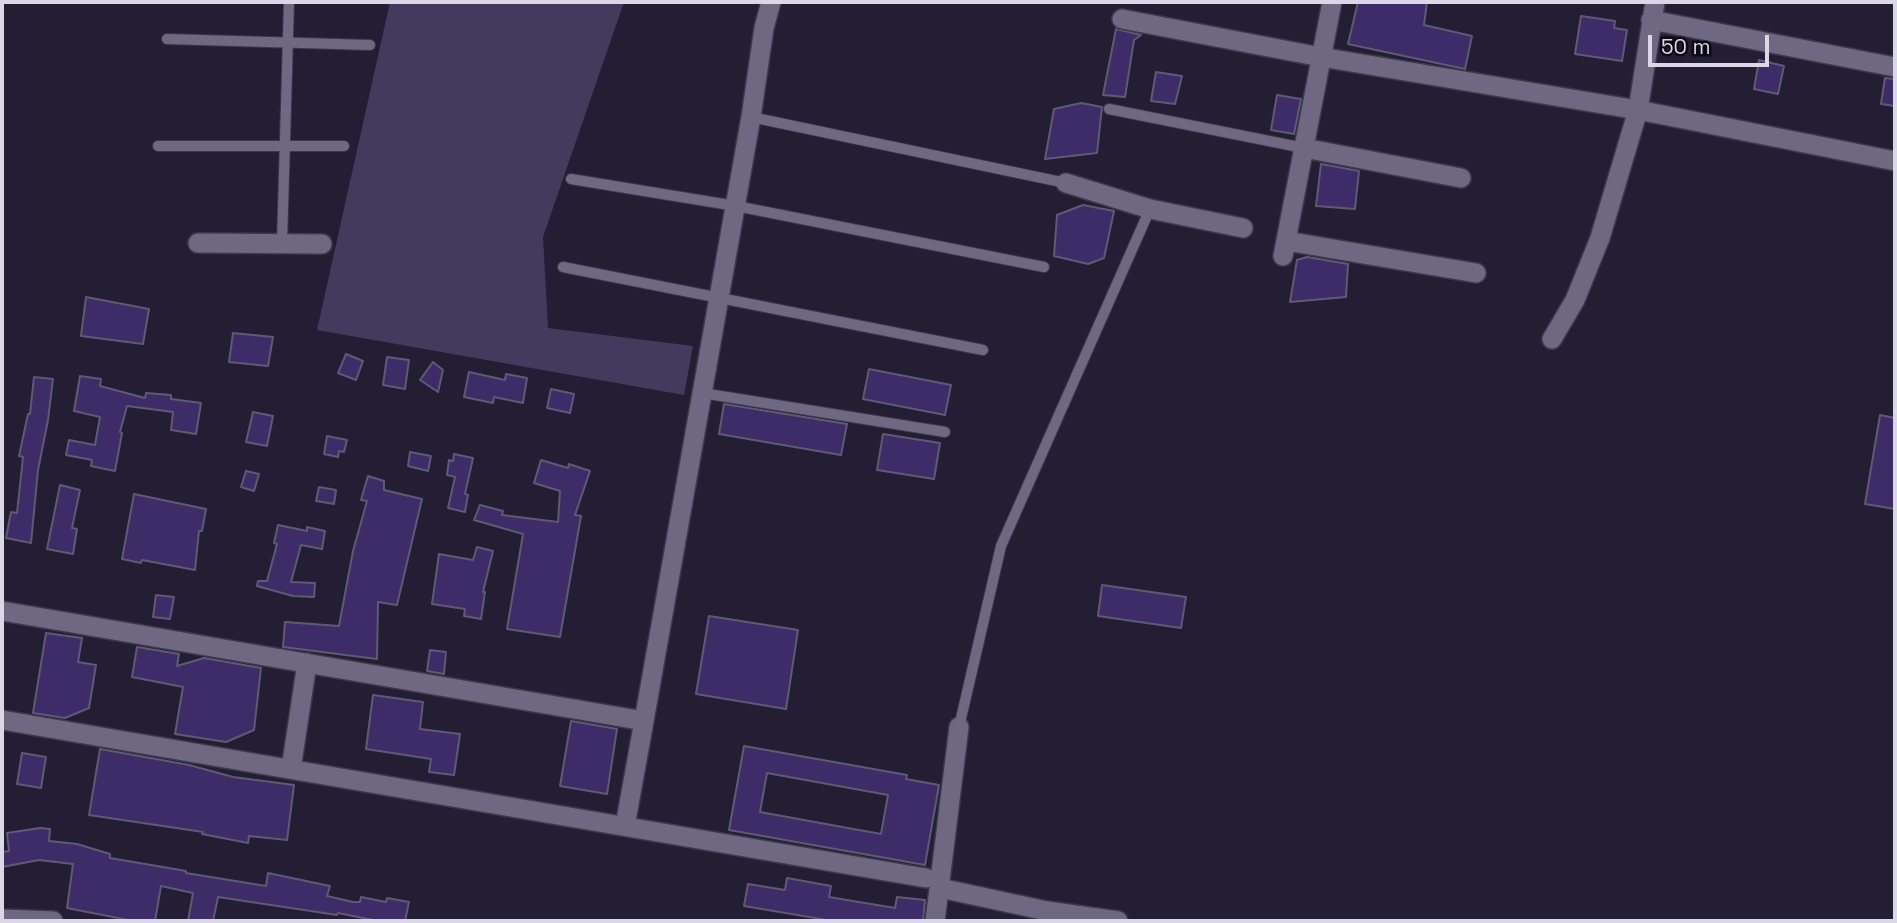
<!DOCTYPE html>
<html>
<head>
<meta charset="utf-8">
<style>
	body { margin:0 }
	#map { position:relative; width:1897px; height:923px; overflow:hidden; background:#231e33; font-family:"Space Grotesk",sans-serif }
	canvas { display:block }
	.frame { position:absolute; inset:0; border:4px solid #dad7e6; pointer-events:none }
	.scale { position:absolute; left:1648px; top:35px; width:121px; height:32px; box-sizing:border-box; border:4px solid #dad7e6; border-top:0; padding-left:9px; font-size:21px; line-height:24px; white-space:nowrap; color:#dad7e6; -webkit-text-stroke:5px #0b0913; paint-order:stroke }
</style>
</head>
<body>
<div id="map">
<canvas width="1897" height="923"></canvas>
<div class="frame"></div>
<div class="scale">50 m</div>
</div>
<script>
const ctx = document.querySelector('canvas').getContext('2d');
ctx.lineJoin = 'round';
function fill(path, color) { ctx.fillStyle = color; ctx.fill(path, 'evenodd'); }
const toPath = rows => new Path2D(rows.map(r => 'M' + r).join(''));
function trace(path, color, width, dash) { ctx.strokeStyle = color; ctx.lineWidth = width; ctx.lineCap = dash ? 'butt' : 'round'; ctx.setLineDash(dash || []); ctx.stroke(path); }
fill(toPath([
	[390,2,624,2,543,237,548,328,693,346,684,395,317,330]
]), '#433b5e');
const building = toPath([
	[1358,2,1427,2,1424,25,1472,36,1465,69,1348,44,1358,2],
	[1581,16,1615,21,1614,28,1627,30,1622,61,1575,54,1581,16],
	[1116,29,1141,35,1134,40,1125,97,1103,95,1116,29],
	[1759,60,1784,66,1778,94,1754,89,1759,60],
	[1156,72,1182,76,1175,104,1151,101,1156,72],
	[1885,78,1895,79,1895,106,1881,104,1885,78],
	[1277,95,1301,99,1294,134,1271,130,1277,95],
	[1081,103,1102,107,1097,153,1045,159,1054,109,1081,103],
	[1321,164,1359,171,1355,209,1316,206,1321,164],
	[1083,205,1114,211,1104,258,1088,264,1054,256,1057,215,1083,205],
	[1307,257,1348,264,1346,297,1290,302,1297,260,1307,257],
	[86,297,149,309,143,344,81,336,86,297],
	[233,333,273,337,268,366,229,362,233,333],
	[346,354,363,361,356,380,338,373,346,354],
	[387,357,409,360,405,389,383,385,387,357],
	[433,362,443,370,438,392,420,380,433,362],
	[869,369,951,385,945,415,863,399,869,369],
	[469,372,505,380,506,374,527,378,523,403,494,397,493,403,464,397,469,372],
	[80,376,101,379,100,386,145,398,146,393,171,395,171,399,201,403,196,434,171,430,173,412,127,406,120,432,122,433,115,471,91,466,92,460,66,455,69,440,95,445,100,417,74,411,80,376],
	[34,377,53,379,48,420,38,470,31,543,6,538,11,512,17,513,23,457,19,456,28,414,30,414,34,377],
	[551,389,574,394,570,413,547,408,551,389],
	[724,404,847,424,841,455,719,434,724,404],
	[253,412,273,416,267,446,246,442,253,412],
	[1880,415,1895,418,1895,509,1865,504,1880,415],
	[883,434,940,443,934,479,877,470,883,434],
	[327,436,347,440,344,452,339,451,338,457,324,454,327,436],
	[410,452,431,456,428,471,408,466,410,452],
	[454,454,473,458,465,494,468,495,465,512,448,508,455,477,447,475,449,460,453,461,454,454],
	[541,460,568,468,569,464,590,471,575,515,581,516,560,637,507,629,523,534,474,520,480,505,503,511,502,515,558,522,560,491,534,483,541,460],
	[246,471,259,474,254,491,241,487,246,471],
	[368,476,384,481,384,490,422,499,397,605,378,602,377,659,283,647,285,622,339,626,353,551,367,501,361,500,368,476],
	[60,485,80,490,72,528,77,529,73,554,47,549,60,485],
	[319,487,336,490,334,504,316,501,319,487],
	[134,494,206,509,202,531,199,531,195,570,142,560,141,563,122,559,134,494],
	[278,525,307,531,307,527,325,531,322,549,301,545,291,582,315,583,314,597,293,596,257,586,258,581,267,581,277,544,274,543,278,525],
	[477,547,493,551,483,592,485,592,481,619,464,616,465,609,432,604,439,554,473,560,477,547],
	[1102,585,1186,597,1181,628,1098,616,1102,585],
	[156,595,174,597,170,619,153,617,156,595],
	[709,616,798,630,786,709,696,694,709,616],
	[46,633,82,638,78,662,96,665,89,708,65,718,33,713,46,633],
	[137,647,179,654,177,666,204,658,261,668,254,730,226,742,175,734,183,687,132,677,137,647],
	[430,650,446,652,444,674,427,671,430,650],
	[373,695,423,702,420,729,460,734,454,775,429,772,431,759,366,749,373,695],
	[571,721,617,729,607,794,560,786,571,721],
	[744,746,907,775,906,779,939,785,925,865,729,830,744,746],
	[767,773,888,795,881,834,760,812,767,773],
	[100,749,189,765,233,777,294,785,287,840,249,836,248,843,202,834,203,832,89,815,100,749],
	[22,753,46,757,41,788,17,784,22,753],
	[40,828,50,829,49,841,77,844,110,854,110,858,186,871,186,873,266,886,268,873,330,886,327,896,353,902,360,902,361,897,386,902,387,898,409,902,405,921,378,921,338,913,337,915,218,897,213,921,188,921,193,893,161,886,155,921,133,921,67,908,73,864,39,860,2,867,2,852,9,851,7,833,40,828],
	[787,878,831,886,829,897,895,908,897,897,925,900,923,921,833,921,744,906,748,884,785,890,787,878]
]);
fill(building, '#3d2c67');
trace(building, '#5f5a74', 2);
const service = toPath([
	[167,39,370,45],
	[1109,109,1304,148],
	[751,117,1066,183],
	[158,146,344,146],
	[571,179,736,206,1044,267],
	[282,243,289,2],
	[563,267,983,350],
	[702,393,945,432],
	[959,727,1001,546,1150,209]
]);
const minor = toPath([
	[1122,19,1321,57,1638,110,1895,161],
	[1651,20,1895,67],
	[1304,148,1461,178],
	[1066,183,1150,209,1243,228],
	[1286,241,1476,273],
	[198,243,322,244],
	[1283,256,1332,2],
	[1552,339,1575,300,1600,238,1638,110,1655,2],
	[2,611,644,721,625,826],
	[2,720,926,878],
	[644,721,751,117,764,28,771,2],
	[291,769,307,663],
	[940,888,1047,911,1118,921],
	[2,919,53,921],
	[935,921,959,727]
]);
trace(service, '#3d394b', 12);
trace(minor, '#3d394b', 22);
trace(service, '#6e6883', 10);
trace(minor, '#6e6883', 19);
</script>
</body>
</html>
